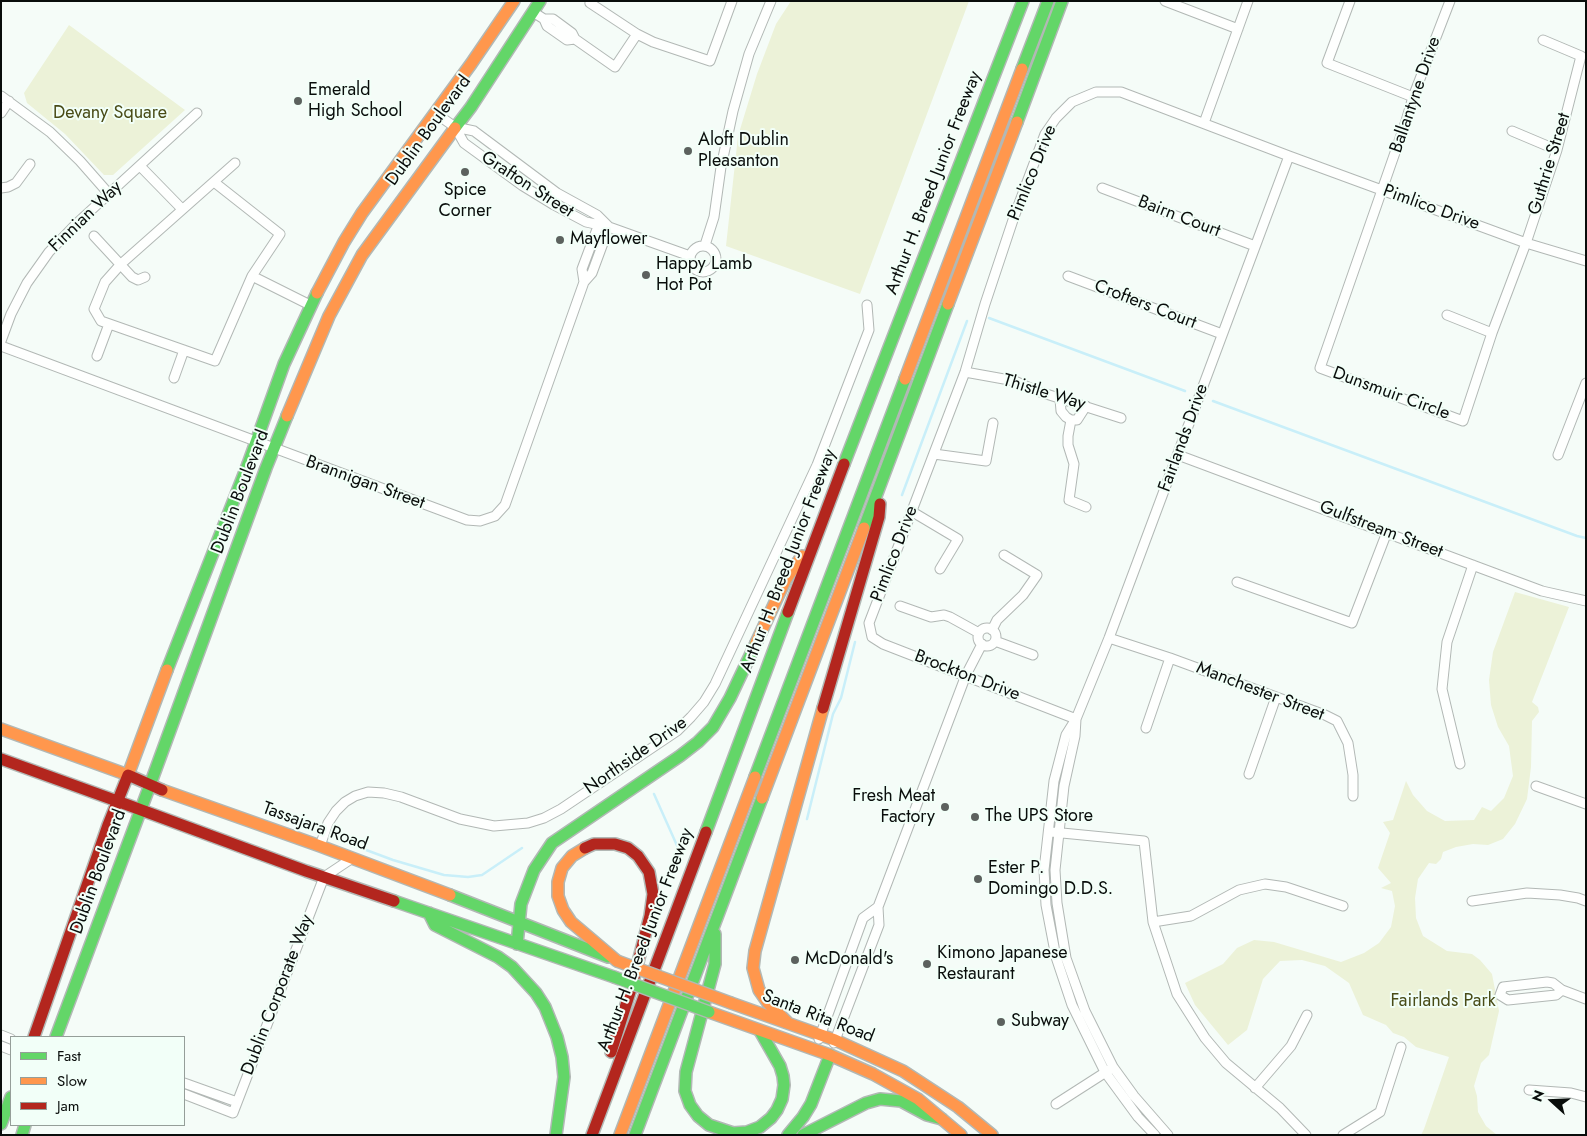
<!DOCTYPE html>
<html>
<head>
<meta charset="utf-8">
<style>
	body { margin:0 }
	#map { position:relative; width:1587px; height:1136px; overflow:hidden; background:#f5fcf8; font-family:Jost,sans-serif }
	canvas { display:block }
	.frame { position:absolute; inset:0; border:2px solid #090d0b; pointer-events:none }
	.legend { position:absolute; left:10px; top:1036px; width:175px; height:90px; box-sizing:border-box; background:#f2fff8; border:1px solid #959e99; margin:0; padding:6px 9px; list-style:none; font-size:15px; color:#090d0b }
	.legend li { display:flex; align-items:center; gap:10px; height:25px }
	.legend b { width:25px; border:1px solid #959e99 }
	.north { position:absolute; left:1527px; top:1076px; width:50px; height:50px; -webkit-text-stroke:4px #f2fff8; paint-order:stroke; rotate:290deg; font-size:14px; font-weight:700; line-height:20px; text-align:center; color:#090d0b }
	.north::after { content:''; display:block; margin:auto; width:18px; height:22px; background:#090d0b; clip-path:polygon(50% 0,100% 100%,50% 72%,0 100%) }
</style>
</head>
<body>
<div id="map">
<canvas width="1587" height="1136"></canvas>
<div class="frame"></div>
<ul class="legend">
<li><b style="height:6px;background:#63d668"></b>Fast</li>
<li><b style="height:6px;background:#ff974d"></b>Slow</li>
<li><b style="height:6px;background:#b3261e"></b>Jam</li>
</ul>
<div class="north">N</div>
</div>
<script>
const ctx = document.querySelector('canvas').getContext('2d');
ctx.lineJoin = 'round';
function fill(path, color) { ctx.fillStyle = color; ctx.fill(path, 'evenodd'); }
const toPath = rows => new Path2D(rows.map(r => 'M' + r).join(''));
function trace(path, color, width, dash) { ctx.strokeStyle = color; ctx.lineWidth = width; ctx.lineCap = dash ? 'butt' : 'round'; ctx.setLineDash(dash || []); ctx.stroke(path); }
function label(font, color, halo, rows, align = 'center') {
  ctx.font = font + ' Jost,sans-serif'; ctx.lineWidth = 4; ctx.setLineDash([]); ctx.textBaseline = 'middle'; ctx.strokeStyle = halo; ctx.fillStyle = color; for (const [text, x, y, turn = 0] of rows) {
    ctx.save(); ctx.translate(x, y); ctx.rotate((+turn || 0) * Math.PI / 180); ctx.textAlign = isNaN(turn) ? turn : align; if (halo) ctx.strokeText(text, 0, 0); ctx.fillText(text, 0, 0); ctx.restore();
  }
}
fill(toPath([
	[791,1,969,1,860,294,726,246,738,136,757,74,776,24],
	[69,25,185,110,113,175,104,175,65,134,27,103,24,93],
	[1515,592,1569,607,1532,702,1538,707,1539,712,1532,721,1531,767,1527,799,1515,824,1503,839,1488,845,1473,844,1456,847,1443,852,1441,859,1436,864,1429,863,1418,879,1415,898,1416,918,1423,936,1447,951,1472,954,1480,960,1492,974,1499,1011,1489,1055,1481,1063,1474,1086,1477,1096,1478,1112,1486,1126,1497,1135,1421,1135,1424,1129,1449,1057,1416,1047,1404,1037,1393,1033,1386,1025,1363,1015,1349,983,1325,966,1302,960,1280,961,1263,979,1247,1030,1228,1045,1195,1005,1185,983,1223,964,1237,948,1254,940,1274,942,1341,962,1364,953,1379,943,1391,927,1395,906,1392,891,1381,888,1391,883,1378,868,1390,833,1383,822,1393,820,1406,781,1413,795,1427,811,1445,821,1474,820,1482,807,1491,811,1504,798,1513,776,1509,746,1498,727,1491,705,1489,680,1493,652]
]), '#ecf2d8');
trace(toPath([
	[989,318,1185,391],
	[1213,401,1577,536,1586,538],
	[902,495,967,321],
	[654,794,679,850],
	[807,819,833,714,841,698,855,642],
	[342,841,393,860,444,875,468,877,482,875,522,848]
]), '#c9eff9', 2.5);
const street = toPath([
	[591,1,590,3,637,34,653,42,710,61,732,1],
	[1165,1,1238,29],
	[1350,1,1327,63,1413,97],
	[1450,1,1413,97,1406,121,1320,368,1463,421,1492,333,1526,243,1557,150,1581,56,1543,40],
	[533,12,544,19,547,26,567,40,575,39,572,33,553,19,544,19],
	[575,39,615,67,637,34],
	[1,96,50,132,80,161,109,194],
	[1,113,9,101],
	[435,113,455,127,464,143,523,186,554,205,586,222,609,227,690,256],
	[1204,123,1248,1],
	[455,127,474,131,557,193,597,215,609,227],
	[1512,131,1557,150],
	[140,166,182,209],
	[214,182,280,234,252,276,215,361,101,321,94,309,105,282,121,264,235,163],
	[1,188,8,187,16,183,30,164],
	[1102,188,1255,246],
	[94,236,132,277,138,280,145,277],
	[705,245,714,217,721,167,733,111,749,54,771,1],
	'690 259a13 13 0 1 1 26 0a13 13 0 1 1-26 0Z',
	[252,276,310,305],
	[1068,276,1222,334],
	[584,282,582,269,600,221],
	[1447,315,1492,333],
	[1,341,11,314,27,283,49,252,76,224,197,113],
	[1,346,467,520,480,521,495,516,505,505,584,282,592,273,609,227],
	[97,356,109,324],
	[965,372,1015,381,1037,391,1121,418],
	[174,378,184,350],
	[1060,399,1061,411,1066,417,1071,420,1077,420,1086,406],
	[1071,420,1068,436,1068,445,1074,464,1069,500,1086,507],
	[934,454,986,461,993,423],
	[1178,455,1542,591,1586,601],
	[1558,455,1586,383],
	[911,511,958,539,940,569],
	[1237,582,1352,623,1387,532],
	[900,606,931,617,944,615,950,617,979,633],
	'978 637a9 9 0 1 1 18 0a9 9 0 1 1-18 0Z',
	[992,630,997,620,1023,595,1037,575,1004,555],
	[1109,638,1170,658,1325,715,1337,721,1348,743,1353,775,1353,796],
	[995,641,1033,655],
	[1076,719,883,644,872,637,869,623,965,372,985,304,1014,217,1045,134,1056,118,1072,102,1096,92,1121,92,1289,156,1526,243,1586,261],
	[1076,719,1075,736,1064,786,1055,870,1057,903,1066,958,1085,1011,1113,1067,1134,1096,1168,1135],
	[1146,728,1170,658],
	[1460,764,1442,689,1447,642,1473,565],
	[1249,774,1276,697],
	[1536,786,1586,804],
	[1052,832,1144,841,1153,922,1177,994,1205,1038,1226,1063,1280,1108,1306,1135],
	[320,846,328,823,336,811,345,802,355,796,368,792,384,793,401,797,460,819,494,826,528,823,544,818,561,809,677,731,691,717,704,702,715,684,817,465,869,330,867,305],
	[1472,901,1527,893,1560,895,1578,898,1586,901],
	[1153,922,1191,916,1239,890,1265,884,1286,887,1343,906],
	[1562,990,1556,995,1508,1000,1500,995,1503,987,1547,982,1553,983,1562,990,1586,999],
	[1,1035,11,1039],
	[819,1039,863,918,878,907],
	[834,1043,879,925,878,907,966,675,982,644],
	[1,1046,11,1050],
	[184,1083,237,1102],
	[1255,1088,1291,1046,1307,1015],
	[1529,1090,1571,1093,1586,1097],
	[184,1094,233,1113,324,877,351,859],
	[1056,1104,1109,1070],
	[1155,1135,1138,1117,1105,1072,1072,1005,1056,957,1046,905,1044,870,1054,781,1066,735,1076,719,1109,638,1289,156],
	[1343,1135,1380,1112,1401,1047]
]);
const fast = toPath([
	[1022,69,1048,1],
	[1017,122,1062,1],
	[455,128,471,107,540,1],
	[844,464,1023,1],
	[864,528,948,304],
	[167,670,248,464,284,364,317,293],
	[755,777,905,379],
	[150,785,266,468,287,416],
	[706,832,788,612],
	[450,895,608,957],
	[394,901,614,977],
	[429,913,435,925,498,957,512,967,536,993,545,1007,557,1037,562,1057,564,1077,556,1135],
	[715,934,715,964,686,1072,685,1091,690,1105,698,1116,709,1125,733,1133,747,1132,760,1127,771,1118,777,1110,782,1099,784,1085,783,1076,780,1066,760,1031],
	[517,944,521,904,534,870,552,843,680,756,698,742,713,727,730,698,756,643],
	[56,1037,150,785],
	[1,1124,11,1097],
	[22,1135,25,1125],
	[635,1135,762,798],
	[788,1135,803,1117,811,1104,830,1055],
	[803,1135,866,1103,880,1099,901,1101,927,1115,942,1119]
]);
const slow = toPath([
	[317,293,344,242,362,213,471,64,514,1],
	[948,304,1017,122],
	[905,379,1022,69],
	[287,416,329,316,362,255,455,128],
	[756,643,786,579,802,556],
	[1,729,128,775,167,670],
	[162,790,320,846,450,895],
	[762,798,864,528],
	[585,848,572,856,562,868,558,882,558,896,563,910,571,922,617,961],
	[731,1003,835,1040,903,1071,958,1107,992,1135],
	[709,1012,830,1055,873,1074,918,1099,961,1135],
	[787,1022,768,1003,759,990,753,968,755,951,823,708],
	[620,1135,755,777]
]);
const jam = toPath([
	[788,612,844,464],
	[823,708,879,517,880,504],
	[1,759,117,801],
	[117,801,306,871,394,901],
	[585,848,594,844,615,844,628,848,638,856,649,872,653,894,650,916,631,989,611,1052],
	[34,1037,108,825,128,775,162,790],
	[592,1135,706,832]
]);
trace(street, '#b2b8b5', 11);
trace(fast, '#b2b8b5', 14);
trace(slow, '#b2b8b5', 14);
trace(jam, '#b2b8b5', 14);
trace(street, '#fefffe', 9);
trace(fast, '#63d668', 11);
trace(slow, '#ff974d', 11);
trace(jam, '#b3261e', 11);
const fastBridge = toPath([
	[614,977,709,1012]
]);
const slowBridge = toPath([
	[617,961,731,1003]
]);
trace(fastBridge, '#b2b8b5', 14, []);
trace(slowBridge, '#b2b8b5', 14, []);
trace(fastBridge, '#63d668', 11);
trace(slowBridge, '#ff974d', 11);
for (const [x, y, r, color] of [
	[298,101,5,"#5c615e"],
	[688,151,5,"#5c615e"],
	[465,172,5,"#5c615e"],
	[560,240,5,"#5c615e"],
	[646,275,5,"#5c615e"],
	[945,807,5,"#5c615e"],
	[975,817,5,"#5c615e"],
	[978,879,5,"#5c615e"],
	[795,960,5,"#5c615e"],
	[927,964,5,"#5c615e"],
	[1001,1022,5,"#5c615e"]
]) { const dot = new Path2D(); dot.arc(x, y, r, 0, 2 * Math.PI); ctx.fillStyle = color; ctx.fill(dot); trace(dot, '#f2fff8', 2); }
label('18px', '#090d0b', '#f2fff8', [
	["Emerald",308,91],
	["High School",308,112],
	["Aloft Dublin",698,141],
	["Pleasanton",698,162],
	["Spice",465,191,"center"],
	["Corner",465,212,"center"],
	["Mayflower",570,240],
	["Happy Lamb",656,265],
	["Hot Pot",656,286],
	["Fresh Meat",935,797,"right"],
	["Factory",935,818,"right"],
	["The UPS Store",985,817],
	["Ester P.",988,869],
	["Domingo D.D.S.",988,890],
	["Kimono Japanese",937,954],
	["Restaurant",937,975],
	["McDonald's",805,960],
	["Subway",1011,1022]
], 'left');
label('18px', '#090d0b', '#f2fff8', [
	["Ballantyne Drive",1416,95,-71],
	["Dublin Boulevard",429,131,-54],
	["Guthrie Street",1550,164,-73],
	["Pimlico Drive",1033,173,-68],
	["Arthur H. Breed Junior Freeway",934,183,-69],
	["Grafton Street",527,185,33],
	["Pimlico Drive",1431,208,20],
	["Finnian Way",86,217,-44],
	["Bairn Court",1179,217,21],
	["Crofters Court",1145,305,21],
	["Thistle Way",1044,393,17],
	["Dunsmuir Circle",1391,394,20],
	["Fairlands Drive",1184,438,-70],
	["Brannigan Street",365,483,20],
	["Dublin Boulevard",241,492,-69],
	["Gulfstream Street",1381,530,21],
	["Pimlico Drive",895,554,-69],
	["Arthur H. Breed Junior Freeway",789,561,-69],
	["Brockton Drive",967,676,21],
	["Manchester Street",1260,692,21],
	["Northside Drive",636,756,-35],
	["Tassajara Road",315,827,20],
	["Dublin Boulevard",99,872,-70],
	["Arthur H. Breed Junior Freeway",646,940,-69],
	["Dublin Corporate Way",278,995,-69],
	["Santa Rita Road",818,1017,21]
]);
label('18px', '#494c17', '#f2fff8', [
	["Devany Square",110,114],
	["Fairlands Park",1443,1002]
]);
</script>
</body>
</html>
